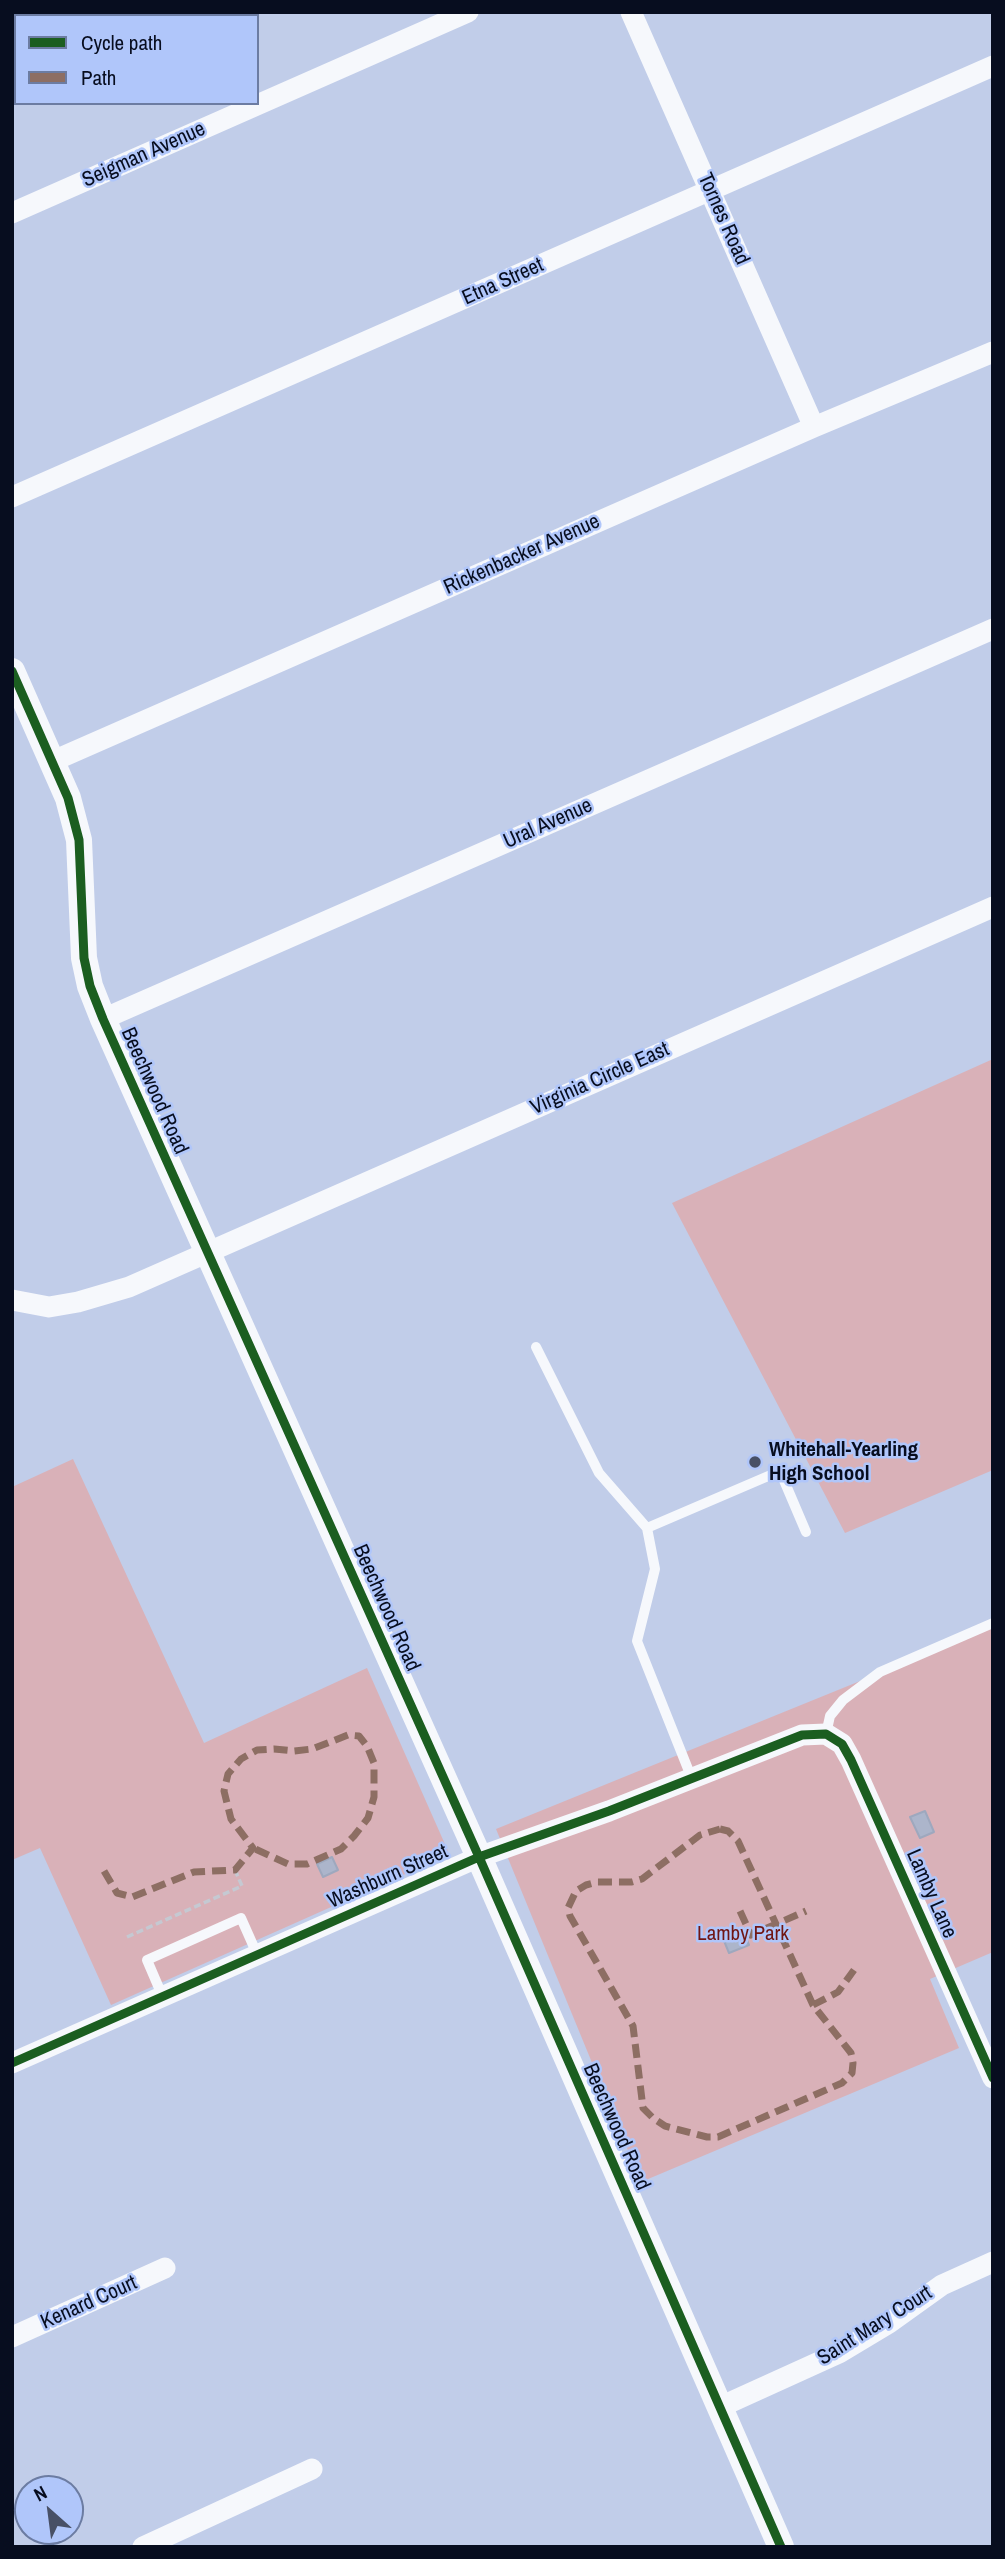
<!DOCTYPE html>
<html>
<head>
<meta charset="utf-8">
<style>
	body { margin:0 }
	#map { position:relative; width:1005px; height:2559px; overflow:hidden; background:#c1cde9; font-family:"Archivo Narrow",sans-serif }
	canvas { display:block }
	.frame { position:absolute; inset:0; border:14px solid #070d1f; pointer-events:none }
	.legend { position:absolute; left:14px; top:14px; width:245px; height:91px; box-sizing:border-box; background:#b0c6fa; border:2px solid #6c7ca2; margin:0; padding:9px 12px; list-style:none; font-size:21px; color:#070d1f }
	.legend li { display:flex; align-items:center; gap:14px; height:35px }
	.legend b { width:35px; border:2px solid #6c7ca2 }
	.north { position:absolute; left:14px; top:2475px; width:70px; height:70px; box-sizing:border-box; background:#b0c6fa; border:2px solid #6c7ca2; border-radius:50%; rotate:332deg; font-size:19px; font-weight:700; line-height:28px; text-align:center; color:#070d1f }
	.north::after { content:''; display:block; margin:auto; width:24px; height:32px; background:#485066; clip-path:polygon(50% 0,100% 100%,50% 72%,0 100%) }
</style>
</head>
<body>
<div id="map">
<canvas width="1005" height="2559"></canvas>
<div class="frame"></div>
<ul class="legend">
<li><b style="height:9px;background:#1b5e20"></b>Cycle path</li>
<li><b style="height:9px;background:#8d6e63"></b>Path</li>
</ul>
<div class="north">N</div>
</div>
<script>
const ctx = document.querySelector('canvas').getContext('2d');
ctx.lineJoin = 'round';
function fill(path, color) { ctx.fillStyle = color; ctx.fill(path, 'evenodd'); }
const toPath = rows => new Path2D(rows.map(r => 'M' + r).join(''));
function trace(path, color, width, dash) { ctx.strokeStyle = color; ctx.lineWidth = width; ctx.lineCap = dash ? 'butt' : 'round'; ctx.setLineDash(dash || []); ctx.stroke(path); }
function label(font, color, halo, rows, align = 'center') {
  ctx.font = font + ' "Archivo Narrow",sans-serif'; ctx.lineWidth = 5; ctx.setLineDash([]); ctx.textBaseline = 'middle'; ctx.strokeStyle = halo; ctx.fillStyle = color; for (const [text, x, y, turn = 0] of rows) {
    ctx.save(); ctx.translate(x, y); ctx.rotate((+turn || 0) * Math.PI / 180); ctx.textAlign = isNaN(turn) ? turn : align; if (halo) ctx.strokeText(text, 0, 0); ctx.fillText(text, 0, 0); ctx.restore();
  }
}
fill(toPath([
	[993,1059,993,1470,845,1533,672,1203],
	[73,1459,204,1743,367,1668,448,1851,439,1859,111,2005,40,1848,12,1860,12,1487],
	[993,1627,993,1952,930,1979,959,2048,641,2182,496,1829]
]), '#d9b1b8');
const building = toPath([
	[925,1811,934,1832,920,1838,910,1817,925,1811],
	[332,1857,338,1870,323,1877,317,1864,332,1857],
	[742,1928,749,1945,729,1953,722,1936,742,1928]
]);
fill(building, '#acb5cb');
trace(building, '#9ea8be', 2);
trace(toPath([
	[127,1937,242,1886,235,1870]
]), '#c5c9d2', 3.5, [7, 3.5]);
trace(toPath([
	[536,1347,599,1473,647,1528,655,1569,637,1641,692,1779],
	[647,1528,780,1471,806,1532],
	[826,1734,830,1716,843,1700,880,1672,993,1623],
	[162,1995,147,1960,241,1918,257,1954]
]), '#f6f8fc', 10);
trace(toPath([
	[631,12,814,427],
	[12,213,468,12],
	[12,497,993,66],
	[53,761,814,427,993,352],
	[103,1019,993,629],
	[12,1300,49,1307,78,1302,129,1287,993,907],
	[12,2063,479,1857,609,1811,802,1735,826,1734,842,1744,851,1760,993,2078],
	[12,2337,165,2268],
	[720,2407,839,2353,889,2323,942,2285,993,2262],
	[143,2547,312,2469]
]), '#f6f8fc', 21);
trace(toPath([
	[12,671,68,798,79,840,84,958,90,986,103,1019,479,1857,781,2547]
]), '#f6f8fc', 26);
trace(toPath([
	[720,1829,728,1831,738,1841,813,2005,851,2053,853,2063,852,2073,842,2083,718,2137,707,2137,665,2126,653,2118,643,2108,633,2026,570,1916,568,1908,576,1891,586,1885,597,1882,632,1882,642,1879,700,1835,720,1829],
	[104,1871,117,1893,132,1897,194,1872,235,1870,253,1848,231,1819,224,1791,228,1774,241,1759,257,1750,274,1749,294,1751,312,1749,348,1735,359,1736,367,1746,374,1763,374,1797,368,1818,354,1836,341,1849,307,1864,288,1864,253,1848],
	[740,1911,751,1935,806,1911],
	[813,2005,838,1992,854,1970]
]), '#8d6e63', 7, [14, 7]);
trace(toPath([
	[12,671,68,798,79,840,84,958,90,986,103,1019,479,1857,781,2547],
	[12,2063,479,1857,609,1811,802,1735,826,1734,842,1744,851,1760,993,2078]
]), '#1b5e20', 9);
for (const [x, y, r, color] of [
	[755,1462,7,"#485066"]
]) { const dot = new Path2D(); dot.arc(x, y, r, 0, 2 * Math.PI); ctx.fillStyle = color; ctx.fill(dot); trace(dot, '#b0c6fa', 2.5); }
label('21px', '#070d1f', '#b0c6fa', [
	["Seigman Avenue",144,155,-24],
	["Tornes Road",723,219,66],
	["Etna Street",503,282,-24],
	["Rickenbacker Avenue",522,555,-24],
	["Ural Avenue",548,824,-24],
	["Virginia Circle East",600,1079,-24],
	["Beechwood Road",154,1091,66],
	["Beechwood Road",386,1608,66],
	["Washburn Street",388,1877,-24],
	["Lamby Lane",931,1894,66],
	["Beechwood Road",616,2127,66],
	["Kenard Court",89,2303,-24],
	["Saint Mary Court",875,2326,-32]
]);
label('bold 21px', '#070d1f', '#b0c6fa', [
	["Whitehall-Yearling",769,1450],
	["High School",769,1474]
], 'left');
label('21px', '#701513', '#b0c6fa', [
	["Lamby Park",743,1934]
]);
</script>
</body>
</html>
